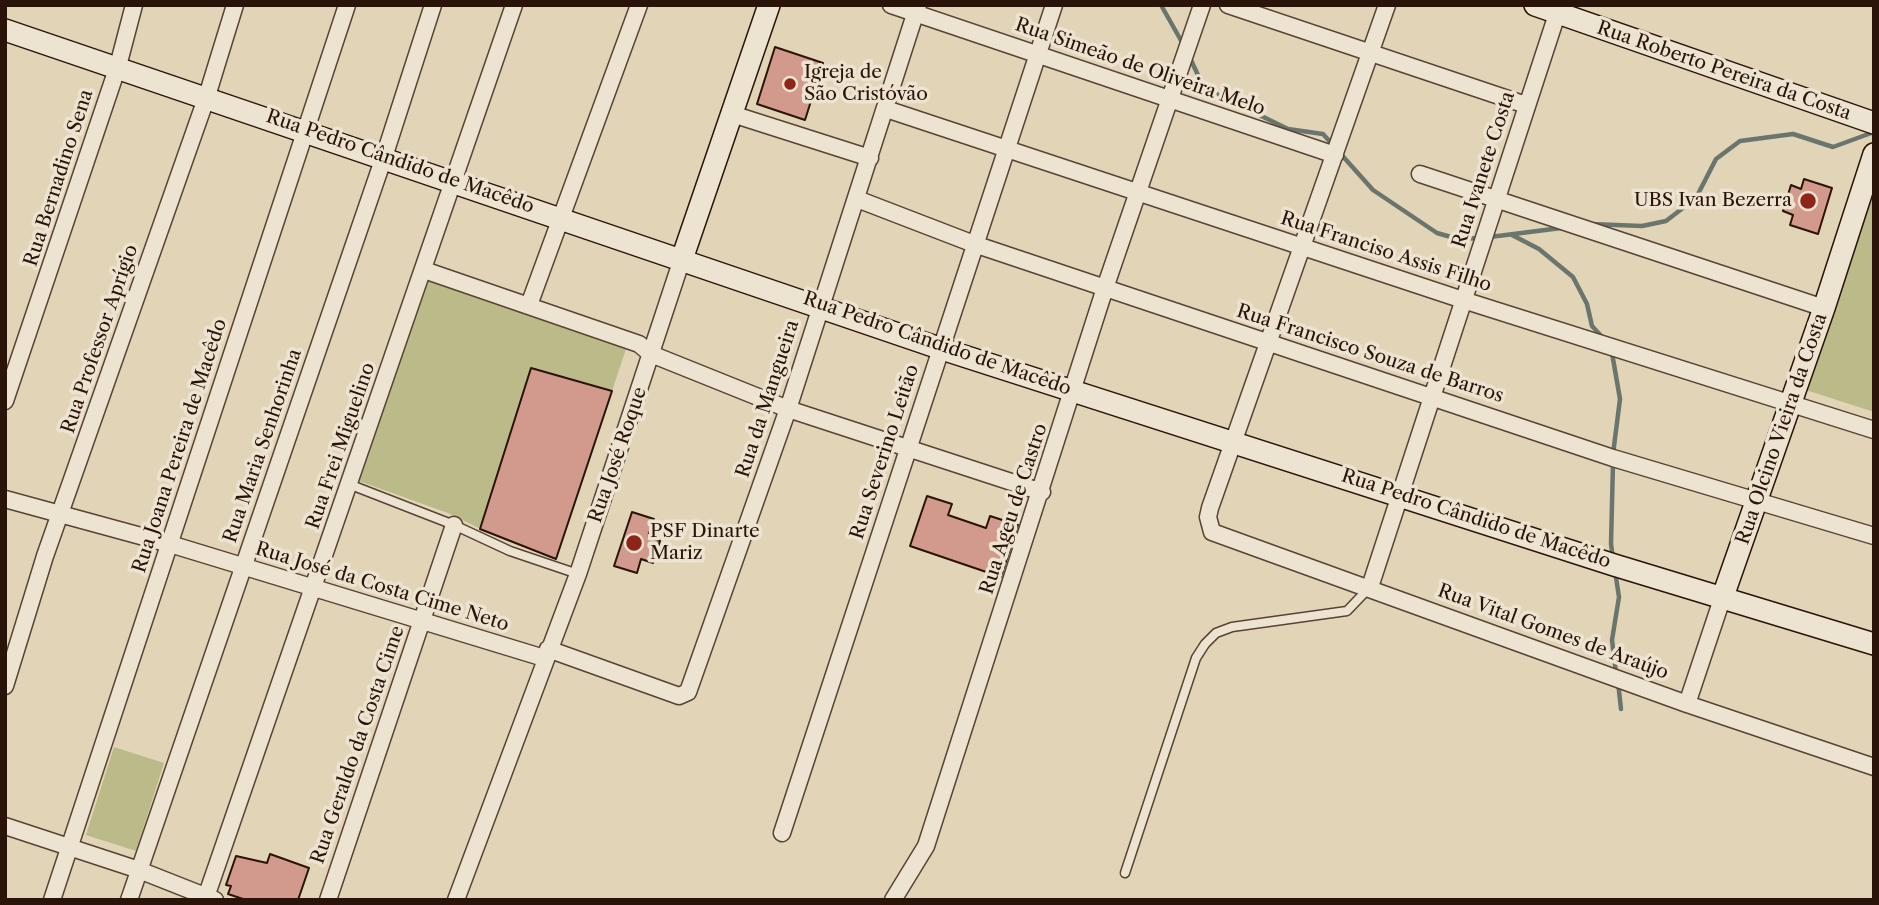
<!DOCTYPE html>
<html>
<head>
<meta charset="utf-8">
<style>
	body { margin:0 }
	#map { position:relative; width:1879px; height:905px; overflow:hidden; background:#e1d4b7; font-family:"Libre Caslon Text",serif }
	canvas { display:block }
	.frame { position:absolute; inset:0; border:7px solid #2a1308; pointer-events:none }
</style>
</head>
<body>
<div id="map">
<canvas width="1879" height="905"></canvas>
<div class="frame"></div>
</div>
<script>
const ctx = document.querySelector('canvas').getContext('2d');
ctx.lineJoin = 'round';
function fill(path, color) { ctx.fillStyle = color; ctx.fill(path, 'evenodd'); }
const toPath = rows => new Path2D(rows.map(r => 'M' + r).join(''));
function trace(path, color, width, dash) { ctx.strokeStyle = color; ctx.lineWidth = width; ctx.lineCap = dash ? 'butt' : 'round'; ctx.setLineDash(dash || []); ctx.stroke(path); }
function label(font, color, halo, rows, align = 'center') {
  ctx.font = font + ' "Libre Caslon Text",serif'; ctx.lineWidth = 7; ctx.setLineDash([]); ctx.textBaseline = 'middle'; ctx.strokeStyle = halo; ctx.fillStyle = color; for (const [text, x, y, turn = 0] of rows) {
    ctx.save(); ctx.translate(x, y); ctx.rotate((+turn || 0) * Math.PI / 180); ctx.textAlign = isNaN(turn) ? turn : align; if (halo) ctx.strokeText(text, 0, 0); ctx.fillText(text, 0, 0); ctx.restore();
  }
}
fill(toPath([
	[1874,185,1874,412,1806,390],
	[424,277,626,349,556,559,491,534,448,513,356,480],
	[114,747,164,763,136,851,86,835]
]), '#babb89');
trace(toPath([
	[1161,5,1183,44],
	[1190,58,1204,88,1288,129,1323,134,1333,145],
	[1339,152,1373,190,1437,233,1458,239,1481,238],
	[1590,224,1642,226,1666,221,1696,198,1716,159,1740,141,1793,134,1833,147,1874,132],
	[1512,235,1539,249,1573,277,1587,304,1592,326,1604,339],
	[1490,237,1561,228],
	[1612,353,1620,399,1613,454],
	[1613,463,1611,544,1613,559],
	[1615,571,1619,597,1612,640,1616,673],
	[1618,682,1621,709]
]), '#6a766d', 4.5);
const building = toPath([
	[775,47,823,63,805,120,757,104,775,47],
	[1804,179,1832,188,1818,234,1790,225,1793,215,1783,211,1791,185,1801,189,1804,179],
	[531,368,612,391,556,559,480,529,531,368],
	[927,496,952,504,948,515,986,528,990,516,1018,525,1001,577,910,546,927,496],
	[632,512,654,519,648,537,660,541,653,563,641,559,637,573,614,566,632,512],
	[270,854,309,868,298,900,246,900,228,894,231,886,226,885,236,856,267,863,270,854]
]);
fill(building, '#d29a8c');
trace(building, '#2a1308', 2);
const lane = toPath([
	[351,485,454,525,510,551,578,574],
	[1125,873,1196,658,1205,644,1216,633,1232,627,1347,611,1369,588]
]);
const street = toPath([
	[891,5,1335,155],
	[1228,5,1526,105],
	[1387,5,1210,508,1208,517,1212,532,1687,704,1874,767],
	[886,109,1463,300,1874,430],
	[732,114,870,158],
	[1420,174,1824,308],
	[857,199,974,244,1613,458,1874,536],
	[424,270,639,344,651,354,788,409,1042,492],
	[529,305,639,5],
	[5,401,118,66,134,5],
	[5,499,170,544,544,658],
	[1370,587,1560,5],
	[548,649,679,696,688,692,788,409,918,5],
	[5,686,45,556,207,96,235,5],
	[1687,704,1722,599],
	[5,826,139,870,215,900],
	[782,833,1054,5],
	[52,900,347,5],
	[129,900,384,157,433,5],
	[205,900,514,5],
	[328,900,454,525],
	[456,900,578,574,682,259],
	[893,900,926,846,1105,288,1202,5]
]);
const secondary = toPath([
	[1535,5,1874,123],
	[5,30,942,349,1614,565,1874,644],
	[682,259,769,5],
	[1722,599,1824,308,1874,154]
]);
trace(lane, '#584334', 11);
trace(street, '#584334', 19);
trace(secondary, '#2a1308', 24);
trace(lane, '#ece3d0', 8);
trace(street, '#ece3d0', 16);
trace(secondary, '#ece3d0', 21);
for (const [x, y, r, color] of [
	[790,84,7,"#8f2418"],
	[1808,201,9,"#8f2418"],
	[634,543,9,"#8f2418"]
]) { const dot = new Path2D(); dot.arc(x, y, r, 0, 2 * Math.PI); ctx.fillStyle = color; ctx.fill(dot); trace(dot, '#ece3d0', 2.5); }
label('19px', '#2a1308', '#ece3d0', [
	["Rua Simeão de Oliveira Melo",1140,67,19],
	["Rua Roberto Pereira da Costa",1724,71,19],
	["Rua Pedro Cândido de Macêdo",400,162,19],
	["Rua Ivanete Costa",1484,170,-72],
	["Rua Bernadino Sena",59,178,-72],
	["Rua Franciso Assis Filho",1386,252,18],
	["Rua Professor Aprígio",100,339,-71],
	["Rua Pedro Cândido de Macêdo",937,344,19],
	["Rua Francisco Souza de Barros",1370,354,18],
	["Rua da Mangueira",768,399,-72],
	["Rua Olcino Vieira da Costa",1782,429,-71],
	["Rua Joana Pereira de Macêdo",180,446,-72],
	["Rua Maria Senhorinha",263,446,-71],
	["Rua Frei Miguelino",341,446,-71],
	["Rua Severino Leitão",885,452,-72],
	["Rua José Roque",618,455,-71],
	["Rua Ageu de Castro",1014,509,-72],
	["Rua Pedro Cândido de Macêdo",1476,519,18],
	["Rua José da Costa Cime Neto",382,587,17],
	["Rua Vital Gomes de Araújo",1553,632,20],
	["Rua Geraldo da Costa Cime",358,745,-71]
]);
label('19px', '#2a1308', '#ece3d0', [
	["Igreja de",804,73],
	["São Cristóvão",804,95],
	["UBS Ivan Bezerra",1792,201,"right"],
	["PSF Dinarte",650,532],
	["Mariz",650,554]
], 'left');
</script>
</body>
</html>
